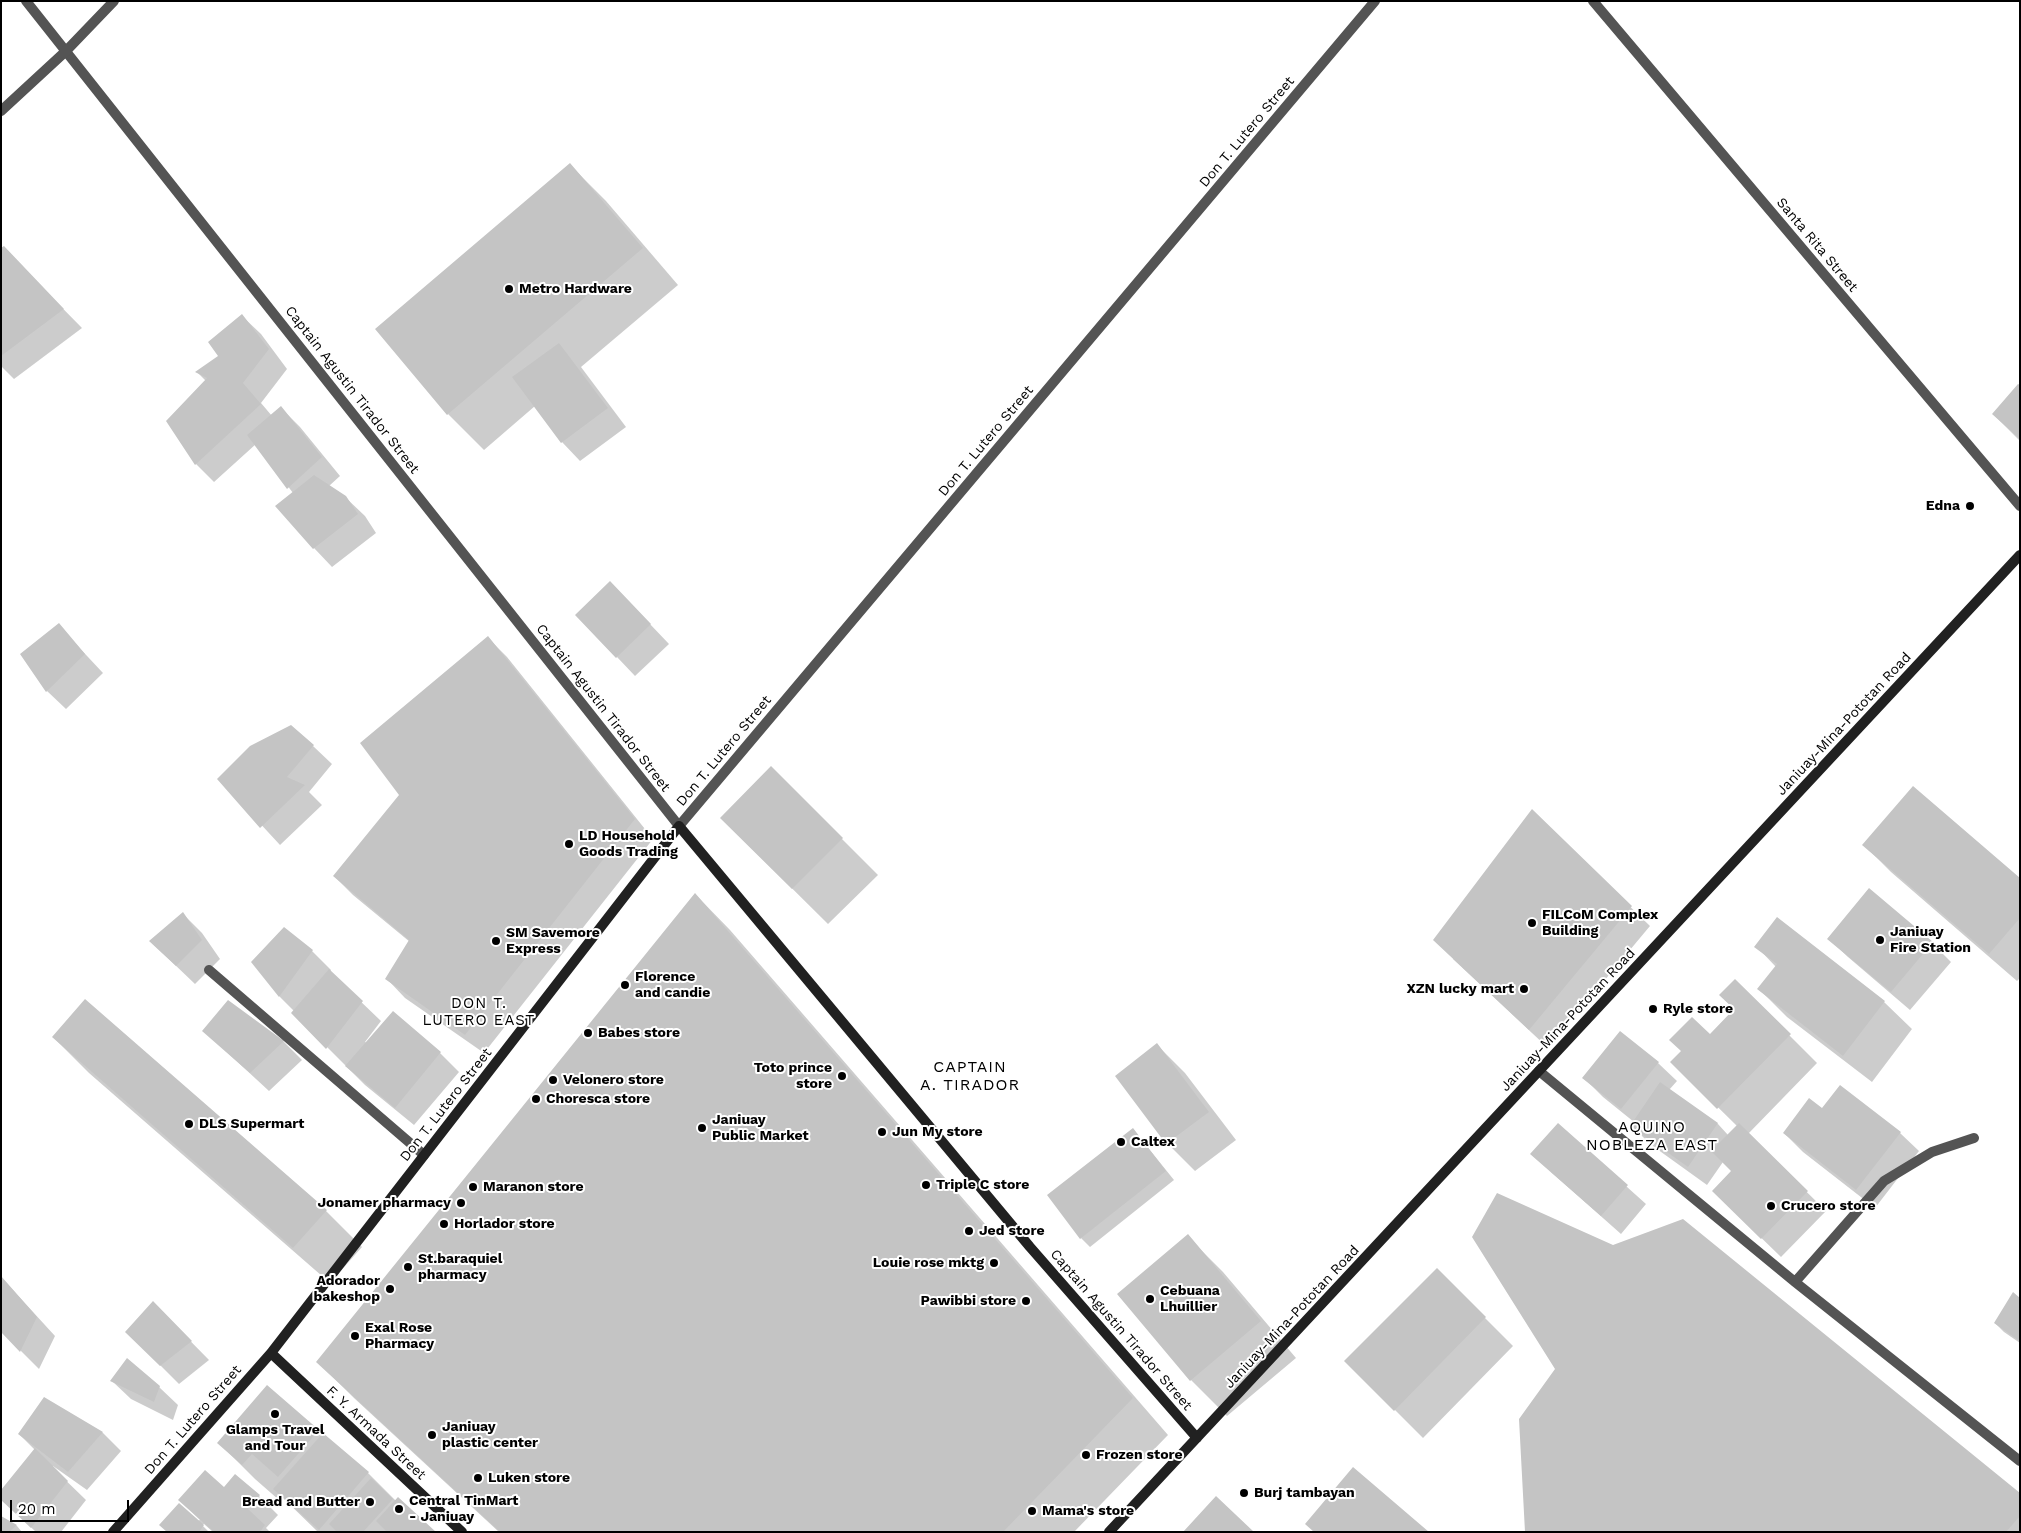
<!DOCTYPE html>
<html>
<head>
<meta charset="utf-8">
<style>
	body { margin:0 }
	#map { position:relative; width:2021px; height:1533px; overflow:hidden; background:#fff; font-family:"Work Sans",sans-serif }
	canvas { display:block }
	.frame { position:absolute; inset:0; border:2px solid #000; pointer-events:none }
	.scale { position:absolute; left:10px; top:1500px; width:119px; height:22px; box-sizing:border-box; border:2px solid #000; border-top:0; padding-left:6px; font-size:15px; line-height:18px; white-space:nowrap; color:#000; -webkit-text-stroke:4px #fff; paint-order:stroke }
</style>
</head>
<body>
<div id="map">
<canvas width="2021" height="1533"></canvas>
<div class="frame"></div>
<div class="scale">20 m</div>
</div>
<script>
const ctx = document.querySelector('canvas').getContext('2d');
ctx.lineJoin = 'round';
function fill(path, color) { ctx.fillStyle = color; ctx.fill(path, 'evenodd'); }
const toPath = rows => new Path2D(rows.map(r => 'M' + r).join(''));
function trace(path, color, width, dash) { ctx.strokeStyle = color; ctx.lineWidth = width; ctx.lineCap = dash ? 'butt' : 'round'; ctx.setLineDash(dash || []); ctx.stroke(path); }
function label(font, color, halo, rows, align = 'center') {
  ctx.font = font + ' "Work Sans",sans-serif'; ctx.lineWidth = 4; ctx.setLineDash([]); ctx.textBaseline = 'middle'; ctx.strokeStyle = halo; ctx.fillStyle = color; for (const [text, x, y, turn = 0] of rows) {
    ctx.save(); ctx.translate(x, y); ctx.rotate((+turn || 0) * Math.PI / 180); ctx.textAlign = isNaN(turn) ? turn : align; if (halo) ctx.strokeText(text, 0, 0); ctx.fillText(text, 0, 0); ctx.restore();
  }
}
fill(toPath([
	[570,165,606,201,678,285,581,367,626,427,580,461,562,442,535,406,484,450,448,414],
	[1,250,22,267,82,328,14,379,1,366],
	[242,316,261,334,287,369,261,403,272,416,281,408,300,427,340,476,329,486,345,497,365,516,376,533,332,567,314,548,293,493,256,444,214,482,196,464,206,381,197,372,220,356],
	[2020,387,2020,441,1993,414],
	[629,602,669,644,635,676,617,657],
	[58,625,103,673,66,709,47,691],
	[488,638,507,657,653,839,484,1053,405,998,387,979,410,942,353,895,334,876,401,795],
	[313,746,332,764,309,792,322,805,280,845,219,779],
	[771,768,878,875,828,924,721,818],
	[1532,811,1650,926,1548,1048,1453,959],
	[1864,845,2020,880,2020,978,2017,981,1891,872],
	[1869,890,1932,943,1951,962,1910,1010,1848,957,1829,939],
	[695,894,730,930,1168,1435,1074,1532,499,1532,354,1398,318,1362],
	[183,914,202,933,220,959,195,984,151,942],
	[284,928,312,951,331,970,330,972,381,1021,365,1042,367,1043,393,1013,440,1053,459,1072,414,1125,365,1085,292,1012,294,1011,280,997,253,962],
	[1756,946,1884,1002,1912,1029,1872,1082,1787,1017,1759,989,1776,967],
	[1735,981,1817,1063,1748,1134,1826,1211,1781,1257,1713,1191,1733,1171,1723,1162,1707,1185,1650,1144,1632,1126,1634,1122,1603,1097,1584,1078,1658,1063,1677,1081,1669,1090,1718,1124,1728,1135,1737,1126,1672,1062,1710,1036,1736,1009],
	[228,1002,284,1042,302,1060,269,1091,204,1031],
	[53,1037,326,1211,362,1247,330,1283,89,1073],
	[1157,1045,1185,1073,1236,1140,1195,1171,1167,1143,1117,1076],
	[1822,1110,1900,1133,1919,1151,1875,1208,1803,1152,1784,1133],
	[1558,1125,1646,1204,1621,1234,1551,1172],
	[1133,1129,1174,1180,1090,1247,1081,1238],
	[1187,1236,1223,1272,1296,1358,1227,1416,1191,1380],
	[1437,1270,1513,1346,1423,1438,1346,1361],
	[1,1277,55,1336,39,1369,1,1331],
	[2020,1299,2020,1343,2004,1332,1995,1323],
	[153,1303,209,1360,179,1384,127,1332],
	[112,1381,159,1387,178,1405,173,1420,131,1399],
	[44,1399,103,1433,121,1451,87,1490,53,1466,52,1467,86,1500,61,1532,36,1532,17,1514,35,1450,19,1434],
	[318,1431,368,1473,396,1501,434,1532,318,1532,282,1497,279,1500,255,1479,219,1443],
	[224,1489,259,1496,278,1515,266,1528,270,1532,213,1532,204,1524,202,1525,209,1532,168,1532,200,1520,180,1500],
	[2020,1495,2020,1532,1527,1532],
	[1,1518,17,1526,22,1532,1,1532]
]), '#0003');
fill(toPath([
	[570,163,643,248,447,415,375,329],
	[4,246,64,309,1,356,1,248],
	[242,314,269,349,243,383,261,404,195,465,166,421,207,378,195,372,218,356,208,342],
	[559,343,608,408,561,443,512,377],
	[2018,384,2020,385,2020,439,1992,414],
	[281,406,322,457,287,489,247,435],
	[314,475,346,496,358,514,313,549,275,506],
	[610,581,651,624,616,658,575,615],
	[59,623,85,654,46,692,20,654],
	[488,636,635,819,465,1035,385,979,409,940,333,876,399,795,360,743],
	[291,725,314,745,287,777,305,785,260,828,217,779,250,746],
	[771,766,843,838,792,889,720,818],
	[1913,786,2020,878,2020,918,1989,954,1862,845],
	[1532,809,1632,906,1529,1030,1433,940],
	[1869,888,1933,942,1891,992,1827,939],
	[695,893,1133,1398,1003,1532,500,1532,316,1362],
	[183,912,202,940,176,966,149,941],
	[1777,917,1885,1001,1843,1056,1757,989,1777,964,1754,947],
	[284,927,313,950,279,997,251,962],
	[329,969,363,1001,326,1049,291,1013],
	[1735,979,1791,1034,1717,1109,1670,1062,1681,1051,1669,1040,1692,1017,1710,1034,1734,1009,1719,995],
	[85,999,327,1210,293,1248,52,1037],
	[228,1000,284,1041,250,1073,202,1031],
	[393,1011,441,1052,395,1108,345,1066],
	[1620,1031,1659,1062,1621,1109,1582,1078],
	[1157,1043,1209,1112,1166,1144,1115,1076],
	[1660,1082,1718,1123,1688,1167,1630,1126],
	[1840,1085,1901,1132,1856,1190,1783,1133,1809,1098,1822,1108],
	[1558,1123,1628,1185,1601,1216,1530,1154],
	[1739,1123,1808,1191,1761,1239,1712,1191,1731,1171,1711,1151],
	[1133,1128,1166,1171,1080,1239,1047,1195],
	[1497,1193,1613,1245,1683,1219,2020,1493,2020,1516,2006,1532,1525,1532,1519,1419,1555,1369,1472,1237],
	[1188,1234,1261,1321,1190,1381,1117,1294],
	[1437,1268,1486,1317,1394,1411,1344,1361],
	[1,1276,37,1317,20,1352,1,1332],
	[2013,1292,2020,1298,2020,1338,2018,1340,1994,1323],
	[153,1301,192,1341,160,1366,125,1332],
	[127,1358,160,1386,154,1402,110,1381],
	[267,1385,319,1430,278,1477,252,1454,242,1465,217,1443],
	[44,1397,103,1432,68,1472,18,1434],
	[323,1433,369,1472,319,1530,273,1489],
	[35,1448,68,1481,31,1528,1,1500,1,1490],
	[1353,1467,1429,1532,1314,1532,1305,1524],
	[205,1470,224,1487,235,1474,260,1495,248,1509,265,1525,260,1532,214,1532,178,1500],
	[371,1478,393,1499,363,1532,337,1532,329,1524],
	[1216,1496,1254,1532,1183,1532],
	[398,1497,436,1532,387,1532,376,1521],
	[179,1503,204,1525,199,1532,167,1532,159,1525],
	[1,1516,17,1525,9,1532,1,1532]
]), '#c4c4c4');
trace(toPath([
	[26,1,679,826],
	[209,970,424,1155],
	[1539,1071,1795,1282,2020,1461],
	[1795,1282,1884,1181,1932,1152,1974,1138]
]), '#545454', 10);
trace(toPath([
	[1593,1,2020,506],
	[1,111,66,51,114,1],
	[679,826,1375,1]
]), '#545454', 10);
trace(toPath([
	[271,1353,462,1532],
	[113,1532,271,1353,679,826,1030,1247,1197,1438],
	[1109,1532,2020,555]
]), '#212121', 10);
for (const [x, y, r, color] of [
	[509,289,5,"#000"],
	[1970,506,5,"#000"],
	[569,844,5,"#000"],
	[1532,923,5,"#000"],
	[1880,940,5,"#000"],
	[496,941,5,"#000"],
	[625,985,5,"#000"],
	[1524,989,5,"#000"],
	[1653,1009,5,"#000"],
	[588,1033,5,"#000"],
	[842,1076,5,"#000"],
	[553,1080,5,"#000"],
	[536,1099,5,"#000"],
	[189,1124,5,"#000"],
	[702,1128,5,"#000"],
	[882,1132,5,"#000"],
	[1121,1142,5,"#000"],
	[926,1185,5,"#000"],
	[473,1187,5,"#000"],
	[461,1203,5,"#000"],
	[1771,1206,5,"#000"],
	[444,1224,5,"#000"],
	[969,1231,5,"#000"],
	[994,1263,5,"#000"],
	[408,1267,5,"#000"],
	[390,1289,5,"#000"],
	[1150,1299,5,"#000"],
	[1026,1301,5,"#000"],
	[355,1336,5,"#000"],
	[275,1414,5,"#000"],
	[432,1435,5,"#000"],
	[1086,1455,5,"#000"],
	[478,1478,5,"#000"],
	[1244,1493,5,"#000"],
	[370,1502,5,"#000"],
	[399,1509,5,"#000"],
	[1032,1511,5,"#000"]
]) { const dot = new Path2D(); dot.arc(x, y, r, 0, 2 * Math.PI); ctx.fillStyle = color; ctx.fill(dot); trace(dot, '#fff', 2); }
label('14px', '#000', '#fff', [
	["Don T. Lutero Street",1247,132,-50],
	["Santa Rita Street",1817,245,50],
	["Captain Agustin Tirador Street",352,390,52],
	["Don T. Lutero Street",986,441,-50],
	["Captain Agustin Tirador Street",603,708,52],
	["Janiuay-Mina-Pototan Road",1844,724,-47],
	["Don T. Lutero Street",724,751,-50],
	["Janiuay-Mina-Pototan Road",1568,1020,-47],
	["Don T. Lutero Street",446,1105,-52],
	["Janiuay-Mina-Pototan Road",1292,1317,-47],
	["Captain Agustin Tirador Street",1121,1330,49],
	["Don T. Lutero Street",193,1420,-49],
	["F. Y. Armada Street",376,1433,43]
]);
label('bold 14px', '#000', '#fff', [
	["Metro Hardware",519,289],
	["Edna",1960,506,"right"],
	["LD Household",579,836],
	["Goods Trading",579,852],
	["FILCoM Complex",1542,915],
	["Building",1542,931],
	["Janiuay",1890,932],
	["Fire Station",1890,948],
	["SM Savemore",506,933],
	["Express",506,949],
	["Florence",635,977],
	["and candie",635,993],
	["XZN lucky mart",1514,989,"right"],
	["Ryle store",1663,1009],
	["Babes store",598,1033],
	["Toto prince",832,1068,"right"],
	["store",832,1084,"right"],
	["Velonero store",563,1080],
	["Choresca store",546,1099],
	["Janiuay",712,1120],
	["Public Market",712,1136],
	["DLS Supermart",199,1124],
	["Jun My store",892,1132],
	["Caltex",1131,1142],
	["Triple C store",936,1185],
	["Maranon store",483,1187],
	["Jonamer pharmacy",451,1203,"right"],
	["Crucero store",1781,1206],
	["Horlador store",454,1224],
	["Jed store",979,1231],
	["St.baraquiel",418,1259],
	["pharmacy",418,1275],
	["Louie rose mktg",984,1263,"right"],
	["Adorador",380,1281,"right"],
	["bakeshop",380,1297,"right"],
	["Cebuana",1160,1291],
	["Lhuillier",1160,1307],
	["Pawibbi store",1016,1301,"right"],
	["Exal Rose",365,1328],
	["Pharmacy",365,1344],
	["Janiuay",442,1427],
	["plastic center",442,1443],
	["Glamps Travel",275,1430,"center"],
	["and Tour",275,1446,"center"],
	["Frozen store",1096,1455],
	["Luken store",488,1478],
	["Burj tambayan",1254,1493],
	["Central TinMart",409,1501],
	["- Janiuay",409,1517],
	["Bread and Butter",360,1502,"right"],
	["Mama's store",1042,1511]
], 'left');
ctx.letterSpacing = '1px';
label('15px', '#000', '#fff', [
	["DON T.",479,1004],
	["LUTERO EAST",479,1021]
]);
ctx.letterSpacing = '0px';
ctx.letterSpacing = '1px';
label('16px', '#000', '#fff', [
	["CAPTAIN",970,1067],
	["A. TIRADOR",970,1085],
	["AQUINO",1652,1127],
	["NOBLEZA EAST",1652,1145]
]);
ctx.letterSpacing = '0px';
</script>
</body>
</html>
